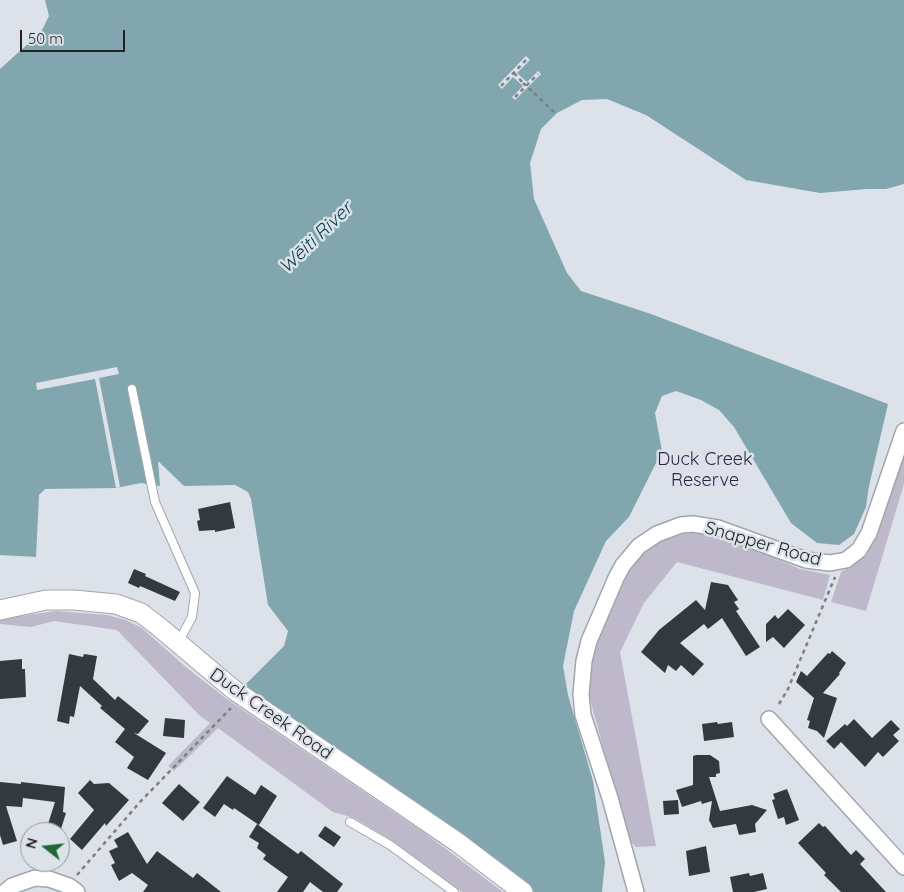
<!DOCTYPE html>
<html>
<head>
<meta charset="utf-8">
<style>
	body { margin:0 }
	#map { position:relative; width:904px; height:892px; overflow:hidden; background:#dde2ea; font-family:Quicksand,sans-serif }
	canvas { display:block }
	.north { position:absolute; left:20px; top:822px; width:50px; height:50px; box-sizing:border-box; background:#dde2ea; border:1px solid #92969c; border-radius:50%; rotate:286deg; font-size:14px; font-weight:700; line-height:20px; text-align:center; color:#212326 }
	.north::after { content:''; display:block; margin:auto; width:18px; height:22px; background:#236732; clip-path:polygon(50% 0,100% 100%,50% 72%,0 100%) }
	.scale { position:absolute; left:20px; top:30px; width:105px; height:22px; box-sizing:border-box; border:2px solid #212326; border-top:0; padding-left:6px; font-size:15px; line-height:18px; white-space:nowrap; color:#212326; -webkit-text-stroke:4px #dde2ea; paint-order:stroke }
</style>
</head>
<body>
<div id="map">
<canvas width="904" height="892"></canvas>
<div class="north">N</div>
<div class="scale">50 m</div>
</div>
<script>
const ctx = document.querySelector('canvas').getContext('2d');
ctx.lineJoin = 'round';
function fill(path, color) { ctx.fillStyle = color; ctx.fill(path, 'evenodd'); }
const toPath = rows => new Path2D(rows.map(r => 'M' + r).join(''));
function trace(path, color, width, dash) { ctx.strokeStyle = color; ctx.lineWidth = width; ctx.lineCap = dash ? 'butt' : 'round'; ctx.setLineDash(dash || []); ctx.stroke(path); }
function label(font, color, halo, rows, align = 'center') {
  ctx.font = font + ' Quicksand,sans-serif'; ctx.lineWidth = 5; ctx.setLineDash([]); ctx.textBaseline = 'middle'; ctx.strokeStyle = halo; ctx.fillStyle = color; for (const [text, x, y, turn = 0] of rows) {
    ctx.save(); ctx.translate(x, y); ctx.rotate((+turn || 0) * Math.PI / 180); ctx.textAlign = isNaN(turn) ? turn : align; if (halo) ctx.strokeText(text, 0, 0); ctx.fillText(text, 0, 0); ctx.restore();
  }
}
fill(toPath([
	[904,453,904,484,866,611,831,602,841,572,867,555,882,522],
	[694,532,754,549,800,569,830,575,823,600,677,562,644,603,620,652,656,846,636,847,627,838,589,695,594,650,617,587,638,553,671,536],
	[56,611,107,615,126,620,142,628,187,668,224,697,426,834,503,892,462,892,391,840,354,818,333,812,218,728,174,771,168,766,210,723,200,716,117,630,54,621,31,627,0,624,0,619]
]), '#bdb9cb');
fill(toPath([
	[45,0,904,0,904,184,886,189,867,189,820,193,746,180,646,115,607,99,582,100,557,113,541,129,530,163,534,199,567,273,581,291,651,314,888,404,869,486,866,507,854,534,839,545,817,543,791,523,734,427,719,410,701,400,676,391,662,396,655,413,662,451,629,517,606,541,574,611,563,666,568,695,593,781,605,862,602,892,531,892,243,687,284,646,288,631,268,605,251,499,248,492,235,485,184,486,158,461,160,486,141,483,116,488,45,489,39,495,36,557,0,555,0,69,41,32,49,16]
]), '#81a6ad');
fill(toPath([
	[526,56,530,60,517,73,527,82,538,71,541,74,515,100,512,97,523,86,513,77,502,89,498,85],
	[117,367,119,374,99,378,120,487,116,488,95,379,37,390,36,383]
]), '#dde2ea');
fill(toPath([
	[230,502,235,528,215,532,215,530,199,531,197,521,200,520,198,509],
	[134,569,146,574,145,576,180,592,175,601,140,586,139,588,128,583],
	[711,582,728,585,738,600,734,602,739,609,736,611,760,647,746,656,722,618,708,629,704,624,680,643,704,664,693,676,681,665,676,671,668,665,665,673,641,652,659,630,696,600,705,610],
	[788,609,805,625,784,648,773,637,766,642,766,624,775,615,778,619],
	[832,651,846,663,839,673,840,674,823,693,837,698,824,738,817,731,808,728,810,721,807,720,814,698,796,682,801,671,807,676,828,653,830,654],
	[69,654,83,657,84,654,97,656,93,679,115,700,118,696,149,721,138,734,134,733,166,753,148,780,127,768,134,757,115,742,125,729,100,708,102,706,80,686,74,717,70,716,69,724,57,721],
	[22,659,22,669,25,669,26,697,0,699,0,661],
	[165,718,185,720,184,738,163,736],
	[854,719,872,738,891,720,900,729,893,735,899,741,883,757,878,752,865,767,841,742,834,749,826,741,845,724,847,726],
	[717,722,718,724,732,722,734,737,704,741,702,724],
	[696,755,710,755,719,761,720,773,716,774,716,777,709,777,720,811,752,805,767,810,755,824,756,832,739,835,736,824,713,828,709,820,712,801,702,804,701,801,682,807,676,790,693,785,693,756],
	[227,776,255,795,261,785,277,796,259,825,234,808,233,810,224,804,215,817,203,808],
	[90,780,94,784,109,783,129,800,106,826,105,823,82,850,70,839,94,810,78,793],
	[0,782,21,784,21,782,65,787,63,812,66,813,61,829,48,824,55,802,23,798,22,807,6,806,17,841,3,845,0,835],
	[179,784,200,802,183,821,162,803],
	[787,789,799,820,786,825,784,817,778,819,772,800,775,799,773,794],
	[678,800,679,814,664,815,663,801],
	[819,823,823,827,825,826,851,855,856,850,865,859,860,864,886,892,841,892,824,875,826,873,798,843],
	[257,824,298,854,301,851,343,884,337,892,323,892,310,882,303,892,277,892,288,877,263,859,266,855,257,848,259,843,249,837],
	[325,826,341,837,334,847,318,836],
	[128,832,147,864,157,851,193,878,197,873,221,892,143,892,148,885,132,873,119,881,111,865,115,863,109,851,118,847,114,840],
	[706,846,710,872,689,876,686,851],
	[749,873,750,876,763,873,767,889,754,892,733,892,730,877]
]), '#333a3e');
const service = toPath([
	[132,389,155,502,195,593,192,617,178,643],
	[350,822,390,845,454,892]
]);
const minor = toPath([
	[769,719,904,867],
	[5,892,12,886,35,878,49,879,69,886,77,892],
	[636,892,610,798,583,715,581,694,584,661,589,641,616,578,623,565,639,546,657,534,681,525,693,524,718,528,806,560,830,563,846,560,859,550,869,533,904,431]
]);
const tertiary = toPath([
	[0,610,46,600,74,600,116,604,141,613,158,626,234,690,457,842,523,892]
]);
trace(service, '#a0a6ad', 10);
trace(minor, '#a0a6ad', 18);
trace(tertiary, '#a0a6ad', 21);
trace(toPath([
	[514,73,523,83],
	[501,86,527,59],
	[534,93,556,114],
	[515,97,538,74],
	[779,704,788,689,835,577],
	[77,875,140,802,231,708]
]), '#7c7f85', 2.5, [4, 4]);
trace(service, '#fff', 8);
trace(minor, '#fff', 15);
trace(tertiary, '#fff', 19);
trace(toPath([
	[523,83,534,93]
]), '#7c7f85', 2.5, [4, 4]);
label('18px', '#30234b', '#dde2ea', [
	["Duck Creek",705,460],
	["Reserve",705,481]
]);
label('18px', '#212326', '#dde2ea', [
	["Snapper Road",763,544,16],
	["Duck Creek Road",271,714,35]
]);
label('italic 19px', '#0b444e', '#dde2ea', [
	["Wēiti River",316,238,-44]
]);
</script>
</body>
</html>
